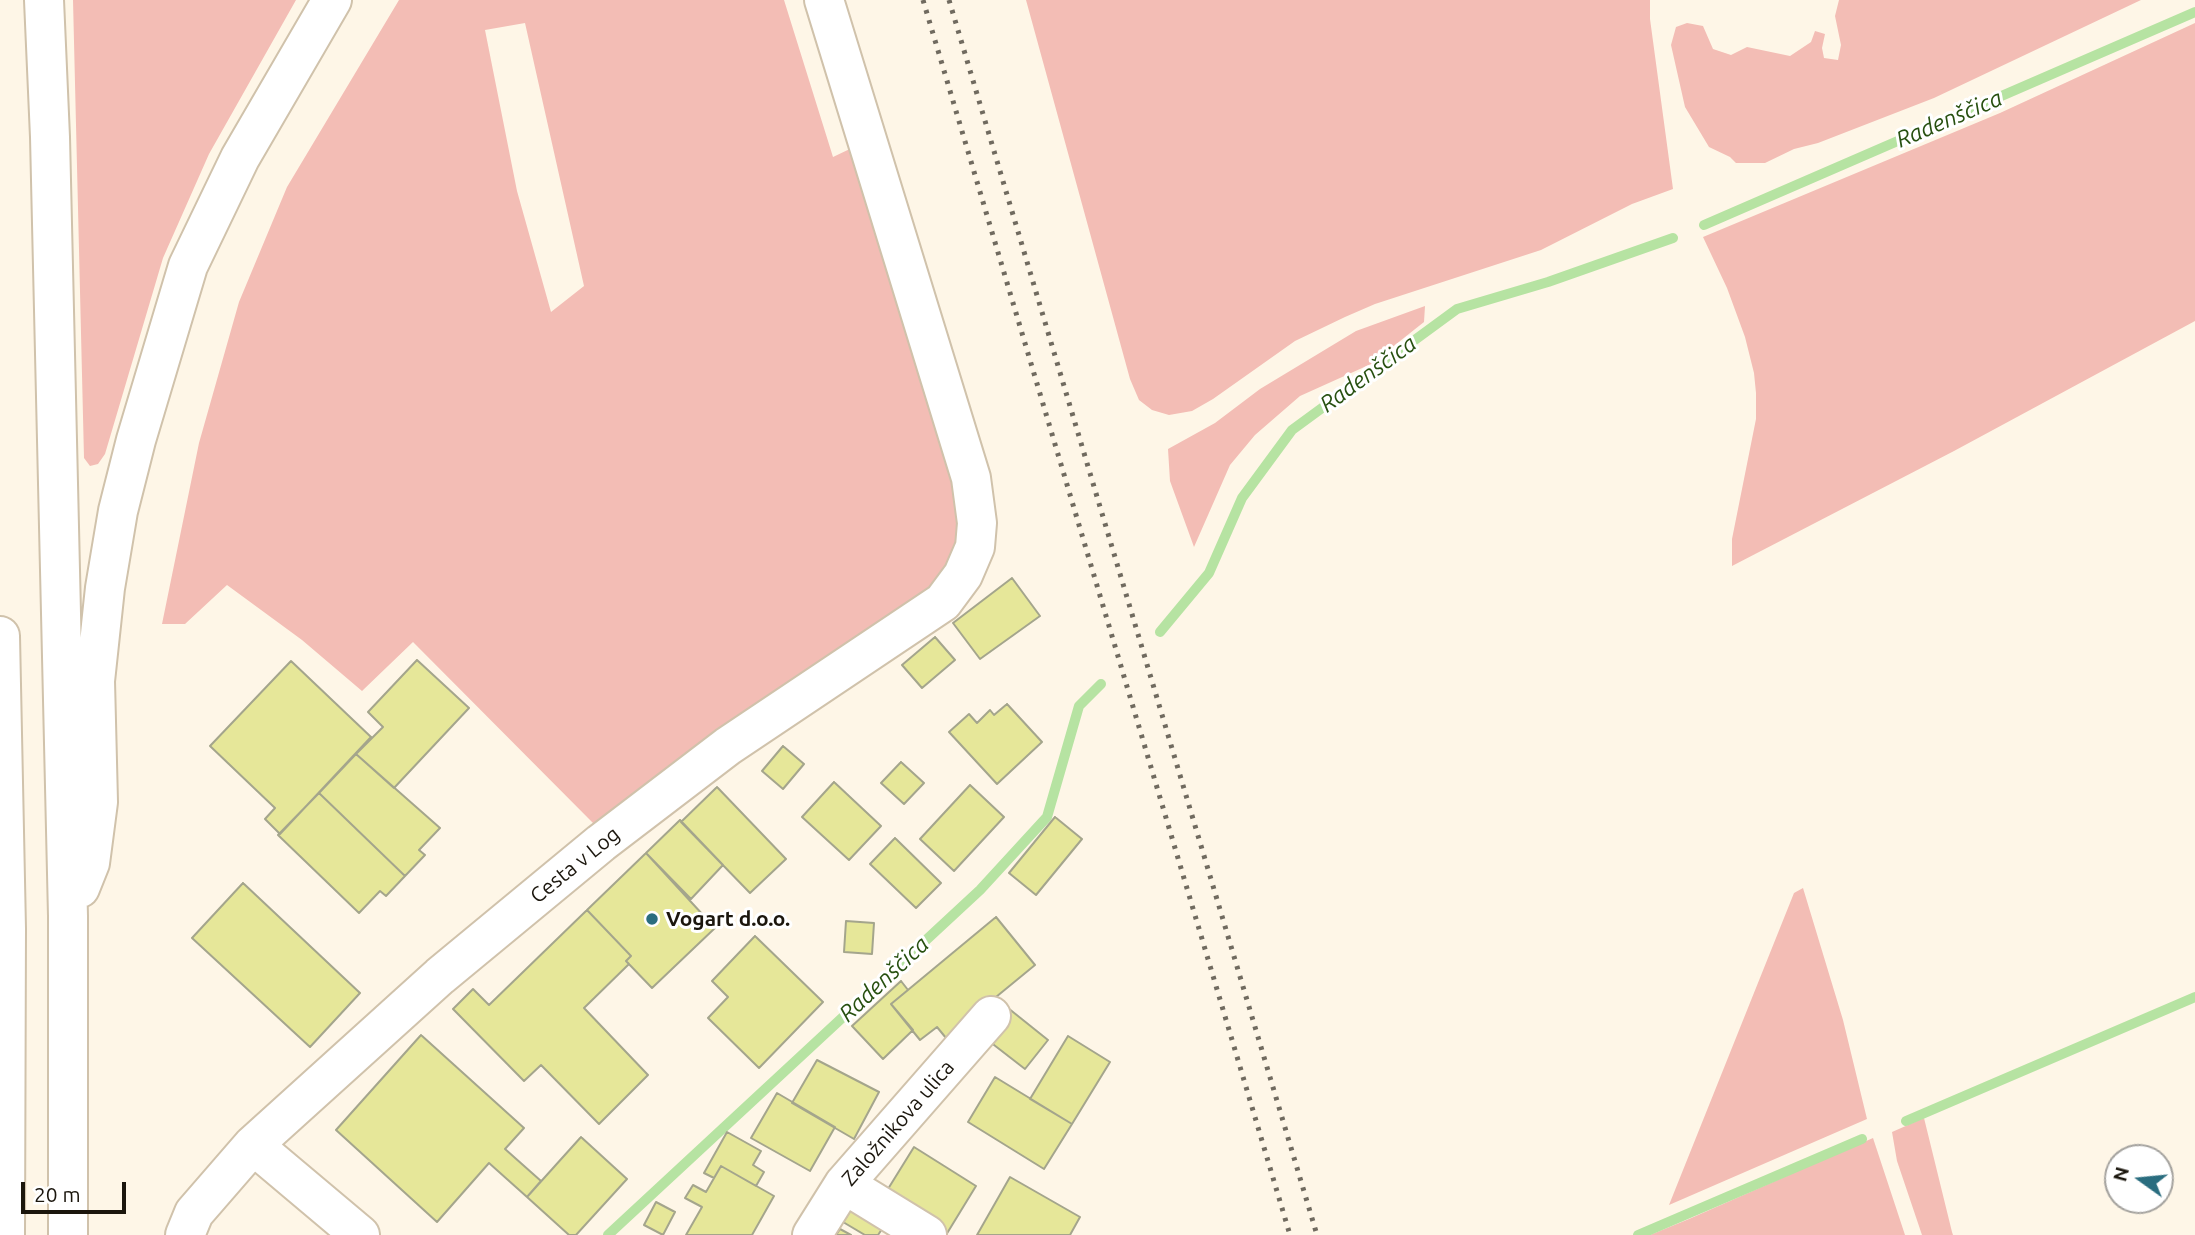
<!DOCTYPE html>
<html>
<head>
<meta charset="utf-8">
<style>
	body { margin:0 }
	#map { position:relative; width:2195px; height:1235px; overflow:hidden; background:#fef6e7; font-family:Ubuntu,sans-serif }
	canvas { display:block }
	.north { position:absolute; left:2104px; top:1144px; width:70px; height:70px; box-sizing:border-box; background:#fff; border:2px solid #a4a29e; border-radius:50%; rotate:285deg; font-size:19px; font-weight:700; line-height:28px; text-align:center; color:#1b160d }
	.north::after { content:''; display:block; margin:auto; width:24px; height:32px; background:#2a6d7f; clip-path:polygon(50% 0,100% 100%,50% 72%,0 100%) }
	.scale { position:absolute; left:21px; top:1182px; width:105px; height:32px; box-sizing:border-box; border:4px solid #1b160d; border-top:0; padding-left:9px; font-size:21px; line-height:24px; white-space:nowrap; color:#1b160d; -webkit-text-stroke:5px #fff; paint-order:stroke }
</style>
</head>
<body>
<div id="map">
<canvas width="2195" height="1235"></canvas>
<div class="north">N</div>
<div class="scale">20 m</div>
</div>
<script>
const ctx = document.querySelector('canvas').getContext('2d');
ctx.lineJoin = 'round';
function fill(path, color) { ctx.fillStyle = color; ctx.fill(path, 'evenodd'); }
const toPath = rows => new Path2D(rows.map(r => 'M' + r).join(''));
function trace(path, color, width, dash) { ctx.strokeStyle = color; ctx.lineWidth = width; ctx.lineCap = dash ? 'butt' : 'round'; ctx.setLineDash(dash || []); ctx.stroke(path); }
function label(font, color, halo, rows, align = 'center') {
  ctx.font = font + ' Ubuntu,sans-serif'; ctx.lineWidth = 6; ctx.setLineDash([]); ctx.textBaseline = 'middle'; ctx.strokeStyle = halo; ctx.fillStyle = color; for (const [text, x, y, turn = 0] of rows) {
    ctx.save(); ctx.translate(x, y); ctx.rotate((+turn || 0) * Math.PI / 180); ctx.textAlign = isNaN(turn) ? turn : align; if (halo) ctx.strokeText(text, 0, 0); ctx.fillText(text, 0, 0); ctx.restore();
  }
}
fill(toPath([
	[73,0,296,0,209,154,163,258,105,454,98,464,90,466,84,458],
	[399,0,784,0,833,157,854,147,946,436,961,528,948,574,926,604,604,828,593,823,413,642,362,691,302,640,227,585,185,624,162,624,199,443,239,302,287,187],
	[525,23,584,286,551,312,517,191,485,30],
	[1026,0,1650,0,1650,19,1673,189,1632,204,1541,250,1375,304,1345,317,1295,341,1213,399,1192,411,1169,415,1152,410,1139,400,1130,379],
	[1839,0,2141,0,1934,98,1818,143,1794,149,1765,163,1736,163,1730,157,1709,147,1685,107,1671,45,1676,27,1687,23,1703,26,1713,49,1731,55,1747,47,1790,56,1811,42,1815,31,1825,34,1822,48,1824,58,1838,60,1841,45,1835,16],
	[2195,23,2195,321,1954,451,1732,566,1732,539,1756,419,1756,393,1754,373,1745,337,1727,288,1703,237,2000,113],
	[1425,306,1424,322,1371,364,1300,396,1255,435,1230,465,1194,547,1170,481,1168,449,1215,423,1260,389,1356,331],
	[1803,888,1843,1020,1867,1119,1669,1205,1794,893],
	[1924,1118,1952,1232,1953,1235,1922,1235,1897,1161,1892,1132],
	[1873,1138,1905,1235,1650,1235,1689,1219]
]), '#f3bdb5');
trace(toPath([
	[1704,225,2195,12],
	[1160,632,1209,573,1242,498,1292,430,1457,309,1548,282,1673,238],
	[1906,1121,2195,997],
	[608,1235,980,890,1047,817,1079,706,1101,684],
	[1638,1235,1862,1139]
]), '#b6e3a2', 10);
const building = toPath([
	[1012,578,1040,616,980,659,953,623,1012,578],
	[935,637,955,660,922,688,902,665,935,637],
	[417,660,469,708,394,788,356,754,383,727,368,712,417,660],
	[291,661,371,737,280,834,265,819,275,808,210,746,291,661],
	[1007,704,1042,742,997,784,949,732,969,714,977,723,990,710,994,715,1007,704],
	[783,746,804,764,783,789,762,771,783,746],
	[356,754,440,828,419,850,425,855,405,876,319,793,356,754],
	[901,762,924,783,904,804,881,783,901,762],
	[834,782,881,826,849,860,802,817,834,782],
	[970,785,1004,817,954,871,920,839,970,785],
	[717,787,786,859,750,893,681,822,717,787],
	[319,793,405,876,386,896,380,891,359,913,278,835,319,793],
	[1055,817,1082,839,1036,895,1009,873,1055,817],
	[680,820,723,865,691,899,646,853,680,820],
	[895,838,941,883,916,908,870,864,895,838],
	[646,853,715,928,652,988,626,961,631,956,587,910,646,853],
	[243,883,360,993,310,1047,192,938,243,883],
	[587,910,631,956,626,961,629,964,584,1008,648,1075,599,1124,541,1065,524,1081,453,1009,473,989,489,1005,587,910],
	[996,917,1035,965,946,1038,937,1027,920,1040,891,1004,996,917],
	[846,921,874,923,872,954,844,952,846,921],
	[755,936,823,1002,759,1068,708,1018,728,997,712,981,755,936],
	[901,981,908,990,891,1004,913,1030,883,1059,852,1026,901,981],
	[1008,1008,1048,1040,1025,1069,985,1038,1008,1008],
	[421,1035,524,1128,505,1149,541,1181,527,1197,489,1163,437,1222,336,1130,421,1035],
	[1068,1036,1110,1062,1072,1124,1030,1099,1068,1036],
	[817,1060,879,1092,854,1139,792,1103,817,1060],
	[995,1077,1072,1124,1044,1169,968,1122,995,1077],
	[777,1093,835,1127,810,1171,751,1138,777,1093],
	[727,1132,761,1151,753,1165,764,1172,756,1186,721,1166,714,1178,704,1173,727,1132],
	[581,1137,627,1179,576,1235,569,1235,527,1197,581,1137],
	[914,1147,976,1186,946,1235,883,1197,914,1147],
	[721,1166,774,1196,752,1235,686,1235,702,1207,685,1198,693,1185,706,1192,721,1166],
	[1010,1177,1080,1217,1070,1235,977,1235,1010,1177],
	[656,1202,675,1212,663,1235,644,1225,656,1202],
	[855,1204,886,1223,878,1235,865,1235,843,1222,855,1204],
	[840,1229,851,1235,836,1235,840,1229]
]);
fill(building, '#e6e799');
trace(building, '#a4a58c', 2);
const minor = toPath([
	[253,1145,360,1235],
	[844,1184,927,1235],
	[185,1235,194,1213,253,1145,440,976,601,843,728,746,943,602,963,575,975,547,977,523,971,478,824,0],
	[812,1235,844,1184,991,1016]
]);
const highway = toPath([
	[44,0,50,137,68,916,68,1235],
	[0,636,6,929,5,1235],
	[80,888,90,863,98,802,95,681,105,588,118,511,136,440,188,266,240,158,332,0]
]);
trace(minor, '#d0c2ab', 42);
trace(highway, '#d0c2ab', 42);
trace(minor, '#fff', 38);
trace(highway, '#fff', 38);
trace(toPath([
	[923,0,1290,1235],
	[949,0,1317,1235]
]), '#706a5f', 5, [3.5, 7]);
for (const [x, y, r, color] of [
	[652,919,7,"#2a6d7f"]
]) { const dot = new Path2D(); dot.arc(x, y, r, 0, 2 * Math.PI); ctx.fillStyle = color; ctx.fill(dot); trace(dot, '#fff', 2.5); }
label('21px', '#1b160d', '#fff', [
	["Cesta v Log",575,865,-39],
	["Založnikova ulica",898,1123,-49]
]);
label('bold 21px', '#1b160d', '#fff', [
	["Vogart d.o.o.",666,919]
], 'left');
label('italic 23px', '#275010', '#fff', [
	["Radenščica",1949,119,-23],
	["Radenščica",1368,374,-36],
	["Radenščica",884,979,-43]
]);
</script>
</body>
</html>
